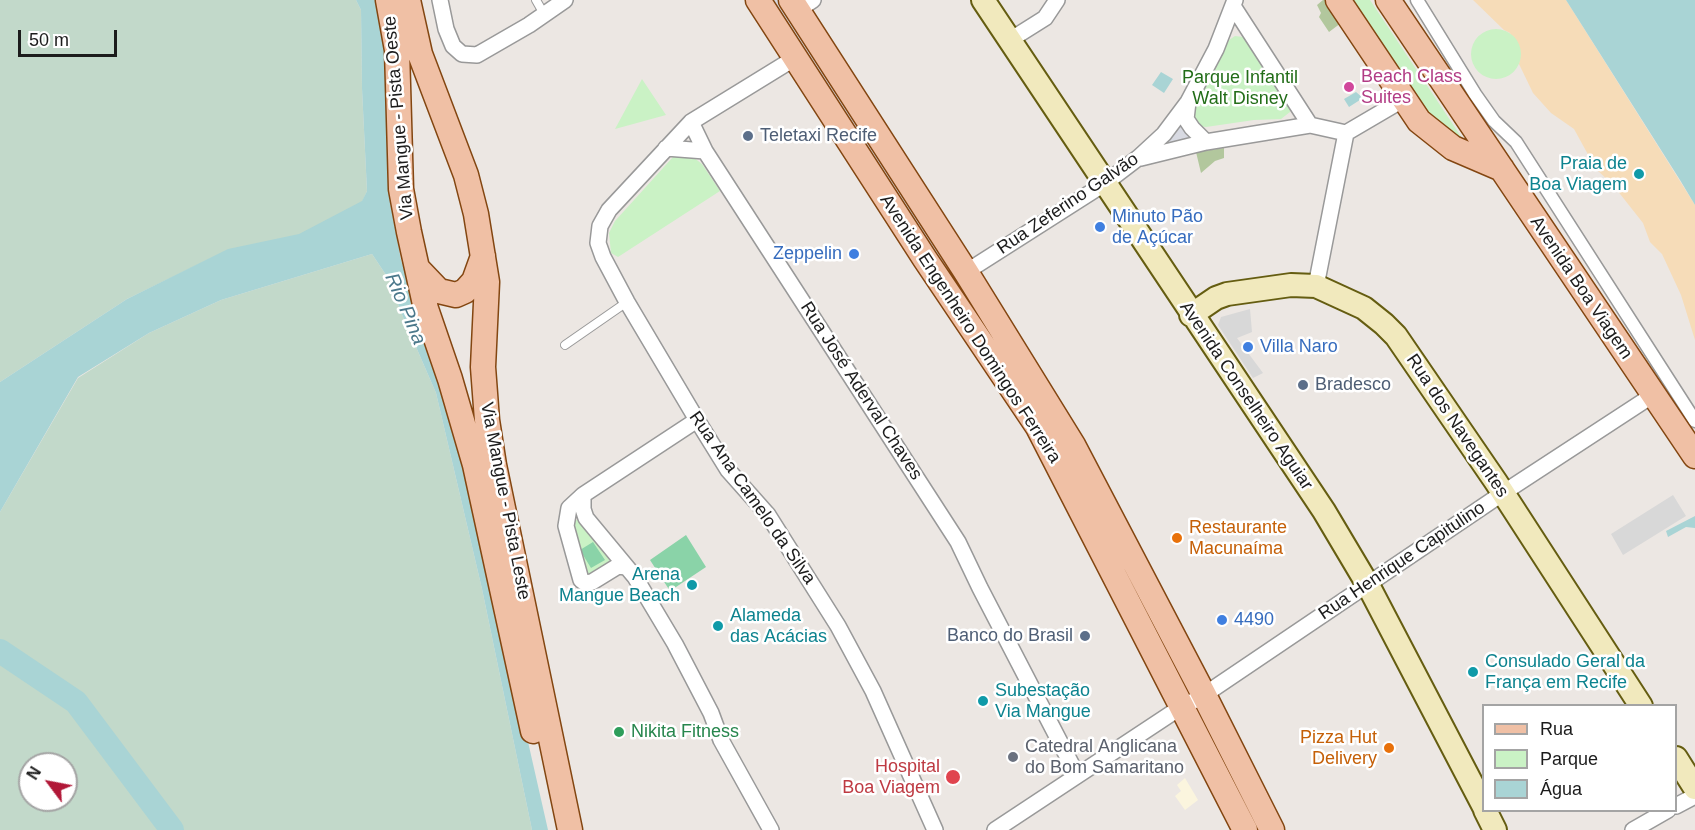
<!DOCTYPE html>
<html>
<head>
<meta charset="utf-8">
<style>
	body { margin:0 }
	#map { position:relative; width:1695px; height:830px; overflow:hidden; background:#ece7e3; font-family:Arial,sans-serif }
	canvas { display:block }
	.legend { position:absolute; left:1482px; top:704px; width:195px; height:108px; box-sizing:border-box; background:#fff; border:2px solid #a4a4a4; margin:0; padding:8px 10px; list-style:none; font-size:18px; color:#1c1c1c }
	.legend li { display:flex; align-items:center; gap:12px; height:30px }
	.legend b { width:30px; border:2px solid #a4a4a4 }
	.north { position:absolute; left:18px; top:752px; width:60px; height:60px; box-sizing:border-box; background:#fff; border:2px solid #a4a4a4; border-radius:50%; rotate:302deg; font-size:16px; font-weight:700; line-height:24px; text-align:center; color:#1c1c1c }
	.north::after { content:''; display:block; margin:auto; width:21px; height:27px; background:#b11737; clip-path:polygon(50% 0,100% 100%,50% 72%,0 100%) }
	.scale { position:absolute; left:18px; top:30px; width:99px; height:27px; box-sizing:border-box; border:3px solid #1c1c1c; border-top:0; padding-left:8px; font-size:18px; line-height:21px; white-space:nowrap; color:#1c1c1c; -webkit-text-stroke:4px #fff; paint-order:stroke }
</style>
</head>
<body>
<div id="map">
<canvas width="1695" height="830"></canvas>
<ul class="legend">
<li><b style="height:8px;background:#f0c0a5"></b>Rua</li>
<li><b style="height:16px;background:#caf2c5"></b>Parque</li>
<li><b style="height:16px;background:#a9d4d5"></b>Água</li>
</ul>
<div class="north">N</div>
<div class="scale">50 m</div>
</div>
<script>
const ctx = document.querySelector('canvas').getContext('2d');
ctx.lineJoin = 'round';
function fill(path, color) { ctx.fillStyle = color; ctx.fill(path, 'evenodd'); }
const toPath = rows => new Path2D(rows.map(r => 'M' + r).join(''));
function trace(path, color, width, dash) { ctx.strokeStyle = color; ctx.lineWidth = width; ctx.lineCap = dash ? 'butt' : 'round'; ctx.setLineDash(dash || []); ctx.stroke(path); }
function label(font, color, halo, rows, align = 'center') {
  ctx.font = font + ' Arial,sans-serif'; ctx.lineWidth = 5; ctx.setLineDash([]); ctx.textBaseline = 'middle'; ctx.strokeStyle = halo; ctx.fillStyle = color; for (const [text, x, y, turn = 0] of rows) {
    ctx.save(); ctx.translate(x, y); ctx.rotate((+turn || 0) * Math.PI / 180); ctx.textAlign = isNaN(turn) ? turn : align; if (halo) ctx.strokeText(text, 0, 0); ctx.fillText(text, 0, 0); ctx.restore();
  }
}
fill(toPath([
	[1185,778,1198,800,1185,810,1175,796,1181,791,1177,785]
]), '#fbf5de');
fill(toPath([
	[1323,0,1325,0,1341,23,1329,32,1319,17,1321,13,1317,5],
	[1224,148,1224,158,1215,161,1201,173,1196,152]
]), '#b2c79d');
fill(toPath([
	[0,0,356,0,361,10,362,89,367,191,362,202,299,235,228,250,127,299,0,382],
	[372,254,392,284,400,310,436,393,482,589,532,830,0,830,0,512,78,378,149,333,221,300],
	[30,764,66,764,66,800,30,800]
]), '#c2d9ca');
fill(toPath([
	[1473,0,1566,0,1695,205,1695,340,1681,295,1662,254,1650,242,1643,223,1613,185,1596,169,1574,129,1551,113,1533,93,1519,64,1520,57,1510,33,1504,30]
]), '#f6dcb8');
fill(toPath([
	[1342,0,1370,0,1464,141,1431,126],
	'1471 54a25 25 0 1 1 50 0a25 25 0 1 1-50 0Z',
	[1235,36,1243,37,1246,40,1291,108,1290,112,1281,119,1254,120,1206,127,1199,126,1191,117,1192,105,1208,81,1229,40],
	[642,79,666,115,615,129],
	[689,154,702,164,720,191,618,257,611,253,609,233,615,221,673,157],
	[575,520,581,520,585,522,609,559,610,563,592,575,586,574,572,522]
]), '#caf2c5');
fill(toPath([
	[686,535,706,567,670,591,650,560],
	[593,542,605,560,591,568,580,550]
]), '#8ad3a8');
fill(toPath([
	[1250,309,1252,332,1237,338,1263,373,1253,378,1218,325,1221,317],
	[1673,495,1686,516,1623,555,1611,534]
]), '#d8d8d8');
fill(toPath([
	[769,0,777,0,1036,392,1194,688,1188,691,1135,584,1061,446],
	[1183,112,1198,135,1154,147]
]), '#d8dae2');
fill(toPath([
	[356,0,380,0,387,55,387,132,390,201,401,260,427,340,470,486,548,830,532,830,482,589,436,393,400,310,392,284,372,254,221,300,149,333,78,377,0,512,0,382,127,299,228,249,299,234,362,201,367,191,362,89,361,10],
	[1566,0,1695,0,1695,205,1680,180],
	[1161,72,1173,79,1164,93,1152,85],
	[1356,92,1363,98,1349,107,1344,99],
	[1695,516,1695,528,1686,527,1668,537,1666,531]
]), '#a9d4d5');
trace(toPath([
	[0,651,76,702,172,830]
]), '#a9d4d5', 24);
const service = toPath([
	[536,0,544,14],
	[565,345,627,302]
]);
const pedestrian = toPath([
	[1417,0,1475,94,1494,121,1516,142,1695,421]
]);
const minor = toPath([
	[440,0,446,29,453,46,462,54,477,55,529,25,565,0],
	[1233,6,1310,125],
	[798,10,813,0],
	[1010,40,1045,18,1057,0],
	[795,58,691,122,609,210,600,226,598,243,603,257,627,302,697,420,728,470,768,515,838,626,873,691,935,830],
	[1188,102,1186,119,1192,128,1206,142],
	[691,122,705,151,958,542,980,588,1077,775],
	[666,148,705,151],
	[1141,158,1206,142,1310,125,1346,133,1404,99],
	[966,272,1104,184,1138,158,1164,134,1188,102,1216,49,1235,0],
	[1316,286,1346,133],
	[697,420,583,495,583,509,586,518,635,577,675,644,711,713,721,740,771,830],
	[583,495,569,508,566,526,581,580,585,583,592,582,618,566,626,567],
	[1676,806,1695,796],
	[995,830,1172,713,1204,695,1503,493,1653,395],
	[1633,830,1668,810]
]);
const secondary = toPath([
	[983,0,1324,511,1368,585,1484,807],
	[1191,315,1216,298,1227,294,1291,285,1316,286,1364,308,1384,324,1396,336,1496,482,1641,706],
	[1676,758,1695,788],
	[1485,810,1495,830]
]);
const primary = toPath([
	[388,0,397,50,401,189,409,232,426,309,450,379,475,465,533,731],
	[408,0,420,54,466,175,476,214,487,282,483,367,487,420,494,465,570,830],
	[758,0,925,259,1038,427,1245,830],
	[791,0,966,272,1073,445,1204,695,1272,830],
	[1338,0,1419,121,1453,148,1502,169],
	[1388,0,1695,456],
	[417,268,439,291,456,295,465,291,474,281,483,256]
]);
trace(service, '#999', 10);
trace(pedestrian, '#999', 15);
trace(minor, '#999', 18);
trace(secondary, '#655d11', 26);
trace(primary, '#834611', 27);
trace(service, '#fff', 8);
trace(pedestrian, '#fff', 12);
trace(minor, '#fff', 15);
trace(secondary, '#f1e9bd', 22);
trace(primary, '#f0c0a5', 24);
for (const [x, y, r, color] of [
	[1349,87,6,"#d1479c"],
	[748,136,6,"#5c6f8a"],
	[1639,174,6,"#0f9aa8"],
	[1100,227,6,"#3f7fe0"],
	[854,254,6,"#3f7fe0"],
	[1248,347,6,"#3f7fe0"],
	[1303,385,6,"#5c6f8a"],
	[1177,538,6,"#e8710a"],
	[692,585,6,"#0f9aa8"],
	[1222,620,6,"#3f7fe0"],
	[718,626,6,"#0f9aa8"],
	[1085,636,6,"#5c6f8a"],
	[1473,672,6,"#0f9aa8"],
	[983,701,6,"#0f9aa8"],
	[619,732,6,"#2e9e5b"],
	[1389,748,6,"#e8710a"],
	[1013,757,6,"#6b7280"],
	[953,777,8,"#e0444e"]
]) { const dot = new Path2D(); dot.arc(x, y, r, 0, 2 * Math.PI); ctx.fillStyle = color; ctx.fill(dot); trace(dot, '#fff', 2); }
label('18px', '#b23c85', '#fff', [
	["Beach Class",1361,77],
	["Suites",1361,98]
], 'left');
label('18px', '#226d18', '#fff', [
	["Parque Infantil",1240,78],
	["Walt Disney",1240,99]
]);
label('18px', '#1c1c1c', '#fff', [
	["Via Mangue - Pista Oeste",399,118,-95],
	["Rua Zeferino Galvão",1068,204,-34],
	["Avenida Boa Viagem",1581,288,56],
	["Avenida Engenheiro Domingos Ferreira",970,329,57],
	["Rua José Aderval Chaves",861,391,57],
	["Avenida Conselheiro Aguiar",1246,396,56],
	["Rua dos Navegantes",1457,426,56],
	["Rua Ana Camelo da Silva",752,498,55],
	["Via Mangue - Pista Leste",505,501,79],
	["Rua Henrique Capitulino",1402,561,-34]
]);
label('18px', '#4e5e75', '#fff', [
	["Teletaxi Recife",760,136],
	["Bradesco",1315,385],
	["Banco do Brasil",1073,636,"right"]
], 'left');
label('18px', '#0d838f', '#fff', [
	["Praia de",1627,164,"right"],
	["Boa Viagem",1627,185,"right"],
	["Arena",680,575,"right"],
	["Mangue Beach",680,596,"right"],
	["Alameda",730,616],
	["das Acácias",730,637],
	["Consulado Geral da",1485,662],
	["França em Recife",1485,683],
	["Subestação",995,691],
	["Via Mangue",995,712]
], 'left');
label('18px', '#366cbe', '#fff', [
	["Minuto Pão",1112,217],
	["de Açúcar",1112,238],
	["Zeppelin",842,254,"right"],
	["Villa Naro",1260,347],
	["4490",1234,620]
], 'left');
label('18px', '#c56008', '#fff', [
	["Restaurante",1189,528],
	["Macunaíma",1189,549],
	["Pizza Hut",1377,738,"right"],
	["Delivery",1377,759,"right"]
], 'left');
label('18px', '#27864d', '#fff', [
	["Nikita Fitness",631,732]
], 'left');
label('18px', '#5b616d', '#fff', [
	["Catedral Anglicana",1025,747],
	["do Bom Samaritano",1025,768]
], 'left');
label('18px', '#be3a42', '#fff', [
	["Hospital",940,767],
	["Boa Viagem",940,788]
], 'right');
label('italic 20px', '#4b788b', '#fff', [
	["Rio Pina",405,309,67]
]);
</script>
</body>
</html>
